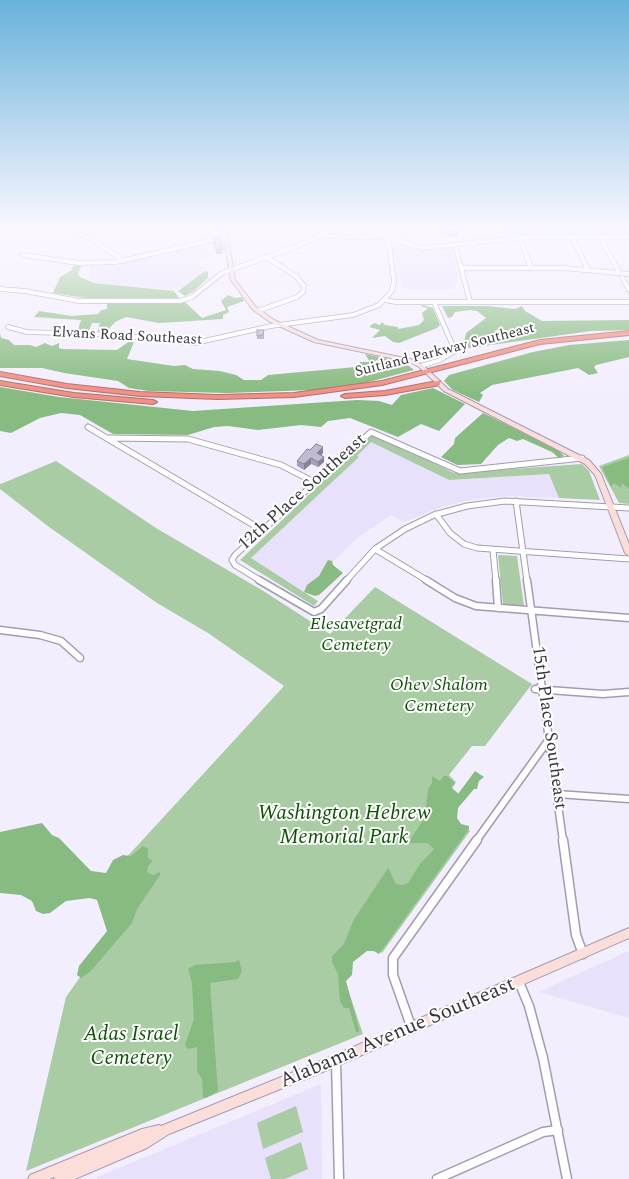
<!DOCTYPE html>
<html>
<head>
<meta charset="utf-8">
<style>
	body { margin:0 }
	canvas { display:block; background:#f3eefe }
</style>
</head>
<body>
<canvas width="629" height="1179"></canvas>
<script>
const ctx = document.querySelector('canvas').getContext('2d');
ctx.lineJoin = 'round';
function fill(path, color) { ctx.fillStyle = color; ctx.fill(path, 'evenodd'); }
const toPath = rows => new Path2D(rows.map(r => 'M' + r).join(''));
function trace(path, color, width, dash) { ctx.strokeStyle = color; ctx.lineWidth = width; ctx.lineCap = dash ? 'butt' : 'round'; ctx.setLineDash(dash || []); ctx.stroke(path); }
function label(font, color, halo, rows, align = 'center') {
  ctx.font = font + ' Spectral,serif'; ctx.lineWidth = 4; ctx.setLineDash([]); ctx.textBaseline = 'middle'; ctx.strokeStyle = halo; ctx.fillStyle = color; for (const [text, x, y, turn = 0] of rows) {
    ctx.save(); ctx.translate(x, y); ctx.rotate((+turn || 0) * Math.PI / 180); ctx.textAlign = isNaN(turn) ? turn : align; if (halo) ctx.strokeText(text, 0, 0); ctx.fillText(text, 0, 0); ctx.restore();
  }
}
fill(toPath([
	[393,243,418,250,451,248,458,276,454,289,403,289],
	[206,244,208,259,198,262,202,268,201,275,177,290,101,284,90,280,89,277,92,265,121,264],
	[371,442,449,480,550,474,559,498,511,496,474,499,441,507,404,522,391,515,356,539,303,591,251,558,336,479],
	[629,951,629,1018,539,992,573,976],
	[321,1084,322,1179,97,1179,97,1177]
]), '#e9e0fb');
fill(toPath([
	[508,228,629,228,629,235,552,234],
	[373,434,454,473,582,464,589,471,600,500,559,498,549,474,449,480,371,442,357,456,359,457,251,558,318,601,314,606,240,560],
	[629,455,629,504,619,503,599,466],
	[56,461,156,528,265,592,330,634,375,587,532,684,485,746,472,746,449,775,456,782,452,789,460,794,446,813,470,831,382,953,374,947,343,960,341,969,363,1034,26,1171,66,997,147,882,125,859,284,686,208,633,157,603,49,527,0,489,0,484,3,483],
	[498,555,517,556,524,606,503,604],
	[296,1106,303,1132,263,1149,257,1123],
	[301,1142,308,1169,285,1179,271,1179,265,1158]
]), '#aacca4');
fill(toPath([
	[505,228,553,228,554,232,550,235,519,236,507,233],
	[73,265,81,266,78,274,80,277,94,283,174,291,179,298,85,298,53,293,60,277,72,270],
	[205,271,208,272,208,278,194,291,185,296,178,291],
	[228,295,235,298,242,297,244,301,227,307,229,312,223,315,223,319,159,323,126,317,115,322,106,332,98,331,100,323,92,323,89,331,78,330,81,320,34,317,39,311,72,316,98,314,101,310,107,309,107,303,185,302,202,318,226,310,221,301],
	[423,305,433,308,440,325,437,328,399,343,393,342,385,336,372,338,380,330,369,327,374,323,380,325,382,322,385,325,398,327,398,329,419,325,424,320,422,313,428,308,420,306],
	[442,306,487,306,515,309,522,306,525,311,542,321,629,320,629,330,591,331,469,348,464,344,466,333,486,318,477,311,470,310,455,312,452,317,448,318],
	[0,333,1,338,9,340,14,345,30,345,36,347,45,343,52,346,59,343,59,348,62,349,117,350,131,340,134,342,127,359,174,366,185,365,193,369,220,371,236,375,244,380,261,380,268,375,356,367,360,366,360,362,370,362,365,354,404,362,414,370,361,384,313,390,227,393,149,391,129,388,118,381,64,373,42,368,0,368],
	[629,340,629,357,596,365,594,367,598,373,589,375,578,368,492,385,480,393,483,395,479,402,453,390,444,381,449,375,533,352,569,345],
	[0,387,59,397,193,411,357,400,379,401,392,405,401,395,433,388,465,404,439,431,421,424,398,437,350,418,328,421,321,427,301,425,258,430,228,426,214,427,188,435,113,434,80,415,61,413,40,418,11,433,0,431],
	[483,413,558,450,564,456,559,458,552,452,523,439,517,441,509,438,498,445,481,464,457,465,441,457,454,444,455,438],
	[629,458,629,489,622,483,621,488,614,483,611,487,602,467],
	[328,560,332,561,333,565,343,573,319,595,315,596,304,592,307,585,319,576],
	[475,771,484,777,479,781,477,789,474,789,458,808,457,818,461,824,469,826,469,829,379,954,374,951,367,951,353,962,352,975,346,981,359,1029,359,1032,356,1032,349,1008,344,1008,340,1001,338,974,332,962,332,956,344,944,353,921,388,868,396,884,403,885,408,883,420,864,434,849,428,843,408,843,425,817,428,789,432,783,432,776,440,781,444,776,447,776,455,783,451,787,458,794],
	[42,823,52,835,59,838,91,871,106,873,113,860,123,855,131,856,143,846,148,849,148,858,153,861,148,866,147,872,153,875,160,872,160,875,137,909,132,923,90,972,81,978,77,975,79,966,107,931,97,900,90,898,66,901,50,913,43,914,36,911,32,901,21,895,0,893,0,832],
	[239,960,242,971,238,979,210,983,218,1091,206,1098,203,1097,202,1079,197,1071,197,1047,188,1049,185,1045,194,1019,192,983,188,969,195,965,235,962]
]), '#88bb81');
const streetFar3 = toPath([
	[63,228,92,239,124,261],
	[275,228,309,240],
	[359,228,422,248,530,237,629,237],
	[318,236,381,237],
	[572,237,588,270],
	[600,237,629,290],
	[520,238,531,268],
	[455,245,470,302],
	[23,255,79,263,116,262,226,237],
	[461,268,563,268,629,274],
	[0,289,25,291,79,301,180,301,192,297,222,273,295,247,335,228],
	[385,300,396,302,629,302],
	[258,311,297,297,303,292,304,286,296,276,266,257],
	[8,327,27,332,116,335,195,343,271,326,353,315,379,305,392,291,394,281,388,238],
	[421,366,440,360,455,351,434,302]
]);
const streetFar2 = toPath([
	[88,427,262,530],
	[109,438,188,439,281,465,314,482],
	[516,501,527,581],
	[436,514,450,533,464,544,477,548,629,559],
	[375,549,428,581],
	[493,550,496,581],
	[261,581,235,565,232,560,235,555,371,432,460,471,582,458],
	[346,581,375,549,405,529,434,515,467,506,505,501,629,508]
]);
const streetFar1 = toPath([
	[259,580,314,612,321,609,347,580],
	[426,580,455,598,476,606,629,618],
	[496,580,498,608],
	[527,580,563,841],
	[0,630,40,635,61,641,80,658],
	[535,689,603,694,629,692],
	[557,794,629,799],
	[476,841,550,738]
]);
const street = toPath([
	[563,840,576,935,583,954],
	[519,982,529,1006,543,1058,567,1179],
	[412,1029,393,975,393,958,477,840],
	[336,1061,339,1179],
	[437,1179,543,1132,558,1130]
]);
const secondary = toPath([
	[216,228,220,228,228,237,235,280,256,307,274,320,318,340,414,360,423,365,448,389,589,460,601,474,629,544,629,556,625,553,595,475,585,464,444,391,419,367,410,362,314,342,270,322,252,309,231,280,224,237,216,228],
	[629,928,629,938,330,1069,169,1134,147,1148,75,1179,54,1179,55,1177,49,1179,28,1179,30,1175,142,1129,159,1125,161,1126,323,1060,629,928]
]);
const highway = toPath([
	[629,331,629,335,540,344,382,385,294,397,218,399,140,396,67,388,0,376,0,372,67,384,140,392,218,395,294,393,382,381,540,340,629,331],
	[0,381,74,393,153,400,157,402,153,404,74,397,0,385,0,381],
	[437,381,440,381,440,385,385,395,345,398,341,396,345,394,385,391,437,381]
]);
trace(streetFar3, '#a39bb3', 5.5);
trace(streetFar2, '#a39bb3', 7);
trace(streetFar1, '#a39bb3', 9);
trace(street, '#a39bb3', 11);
trace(secondary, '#a39bb3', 2);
trace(highway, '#b0706c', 2);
trace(streetFar3, '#fff', 4);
trace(streetFar2, '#fff', 5);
trace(streetFar1, '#fff', 6);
trace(street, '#fff', 8);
fill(secondary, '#fbdeda');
fill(highway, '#f19084');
fill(toPath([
	[440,228,456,228,458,235,449,237,440,232],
	[599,228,621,228,619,233,602,233],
	[214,238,221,238,223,254,216,254],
	[257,330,264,330,264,339,257,339],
	[323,447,323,453,321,455,324,462,318,467,311,464,304,470,297,466,297,461,310,450]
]), '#a79fb5');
fill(toPath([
	[459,230,458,235,449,237,450,232],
	[323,447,323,453,317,459,317,453],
	[324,457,324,462,318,467,318,462],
	[311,458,311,464,304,470,304,464]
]), '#888294');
const building = toPath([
	[442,228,456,228,459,230,450,232,442,228],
	[214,238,221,238,223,249,215,249,214,238],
	[257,330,264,330,263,335,257,336,257,330],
	[316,444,323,447,317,453,324,457,318,462,311,458,304,464,297,461,307,449,310,450,316,444]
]);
fill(building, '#c2b9d3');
trace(building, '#888294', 1);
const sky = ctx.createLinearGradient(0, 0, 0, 393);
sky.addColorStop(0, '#69b2db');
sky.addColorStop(0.58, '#faf7ff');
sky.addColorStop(1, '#faf7ff00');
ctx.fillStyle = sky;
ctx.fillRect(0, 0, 629, 393);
label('15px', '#38353f', '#fff', [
	["Elvans Road Southeast",127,337,3],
	["Suitland Parkway Southeast",445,351,-14]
]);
label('18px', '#38353f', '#fff', [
	["12th Place Southeast",303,493,-42],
	["15th Place Southeast",548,728,82]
]);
label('italic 18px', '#0a5300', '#fff', [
	["Elesavetgrad",356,625],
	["Cemetery",356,646],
	["Ohev Shalom",439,686],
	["Cemetery",439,707]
]);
label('italic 21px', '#0a5300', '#fff', [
	["Washington Hebrew",344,815],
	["Memorial Park",344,839],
	["Adas Israel",131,1036],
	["Cemetery",131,1060]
]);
label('21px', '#38353f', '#fff', [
	["Alabama Avenue Southeast",398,1034,-23]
]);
</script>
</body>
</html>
